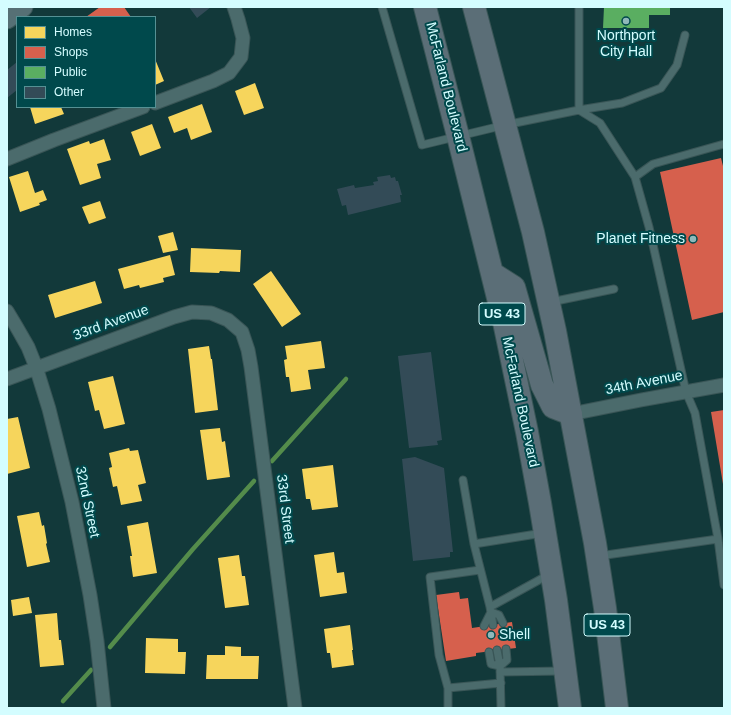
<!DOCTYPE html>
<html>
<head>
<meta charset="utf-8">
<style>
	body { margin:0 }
	#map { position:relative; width:731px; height:715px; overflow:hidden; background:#12393a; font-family:Arial,sans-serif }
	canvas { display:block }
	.frame { position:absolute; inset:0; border:8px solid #d4fdff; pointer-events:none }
	.legend { position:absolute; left:16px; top:16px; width:140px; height:92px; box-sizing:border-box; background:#00494c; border:1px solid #559194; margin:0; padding:5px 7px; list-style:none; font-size:12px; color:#d4fdff }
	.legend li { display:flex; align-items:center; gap:8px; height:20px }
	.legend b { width:20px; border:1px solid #559194 }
</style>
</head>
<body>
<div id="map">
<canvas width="731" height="715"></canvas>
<div class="frame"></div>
<ul class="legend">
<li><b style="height:11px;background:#f6d55c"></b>Homes</li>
<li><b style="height:11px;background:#d6604d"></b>Shops</li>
<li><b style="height:11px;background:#5aae61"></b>Public</li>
<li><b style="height:11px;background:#334b57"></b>Other</li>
</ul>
</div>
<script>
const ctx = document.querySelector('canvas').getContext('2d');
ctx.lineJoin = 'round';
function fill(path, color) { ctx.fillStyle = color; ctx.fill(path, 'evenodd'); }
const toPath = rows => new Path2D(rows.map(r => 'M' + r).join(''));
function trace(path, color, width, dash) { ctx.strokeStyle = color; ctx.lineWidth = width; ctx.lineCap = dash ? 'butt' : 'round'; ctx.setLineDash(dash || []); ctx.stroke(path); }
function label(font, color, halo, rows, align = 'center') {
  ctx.font = font + ' Arial,sans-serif'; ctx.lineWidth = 4; ctx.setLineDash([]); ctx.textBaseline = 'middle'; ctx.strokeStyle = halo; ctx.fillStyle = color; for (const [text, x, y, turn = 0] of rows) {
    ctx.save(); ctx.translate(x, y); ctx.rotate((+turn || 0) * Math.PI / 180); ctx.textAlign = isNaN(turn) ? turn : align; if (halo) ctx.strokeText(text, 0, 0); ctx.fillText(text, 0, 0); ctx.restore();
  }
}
fill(toPath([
	[155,59,164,81,155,85],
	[255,83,264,108,244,115,235,91],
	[202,104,212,132,191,140,187,128,174,133,168,117],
	[30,107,61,107,64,114,35,124],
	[152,124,161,148,140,156,131,132],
	[104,139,111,160,97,164,101,178,80,185,67,149,89,141,90,144],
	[28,171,35,193,43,190,47,200,39,203,40,205,20,212,9,177],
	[100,201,106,218,89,224,82,207],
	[173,232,178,250,163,253,158,236],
	[191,248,241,250,240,272,220,271,219,273,190,272],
	[170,255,175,275,163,278,164,282,140,288,139,285,124,289,118,269],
	[271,271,301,314,282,327,253,284],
	[95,281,102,303,55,318,48,295],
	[321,341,325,368,308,370,311,389,291,392,289,377,286,377,284,360,287,359,285,346],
	[209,346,211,359,212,359,218,410,195,413,188,349],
	[113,376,125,424,104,429,99,410,95,411,88,382],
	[18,417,30,468,7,474,7,419],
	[220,428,222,442,225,441,230,477,207,480,200,430],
	[129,448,130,451,138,450,146,483,138,485,142,501,121,505,117,486,113,487,109,468,112,467,109,453],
	[333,465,338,507,312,510,310,499,306,499,302,469],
	[39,512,42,526,44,525,47,543,46,544,50,562,27,567,17,516],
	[148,522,157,573,133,577,130,556,132,556,127,526],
	[334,552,337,573,344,572,347,593,320,597,314,555],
	[239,555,242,576,245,576,249,605,225,608,218,558],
	[29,597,32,613,13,616,11,600],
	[57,613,59,640,61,640,64,665,40,667,35,615],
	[350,625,353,650,352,650,354,665,332,668,330,653,327,653,324,629],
	[146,638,178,639,178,652,186,652,185,674,145,673],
	[225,646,241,647,241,656,259,656,258,679,206,679,207,655,225,655]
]), '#f6d55c');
fill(toPath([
	[100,7,124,7,131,17,86,17],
	[721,158,724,170,724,312,692,320,660,172],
	[724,410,724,483,723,484,711,412],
	[459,592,460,599,468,598,472,628,512,622,516,648,476,653,476,656,446,661,436,595]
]), '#d6604d');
fill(toPath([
	[604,7,670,7,670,15,649,15,649,28,603,28]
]), '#5aae61');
trace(toPath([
	[272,461,346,379],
	[110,647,193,549,254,481],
	[63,701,91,670]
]), '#548c4b', 4.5);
fill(toPath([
	[189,7,211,7,197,18],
	[17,62,17,90,7,98,7,70],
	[390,175,391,178,395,177,396,181,398,181,402,195,400,195,401,202,348,215,346,205,342,206,337,189,354,185,355,188,374,185,373,182,378,181,377,177],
	[431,352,442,440,437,441,438,445,409,448,398,356],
	[415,457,444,468,453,552,450,552,450,557,413,561,402,459]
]), '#334b57');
const service = toPath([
	[382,7,422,145,505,125,579,110,622,103,661,88,677,65,685,35],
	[579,7,579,110,600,123,635,177,649,227,686,392,695,413,718,539,724,585],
	[635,177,653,164,724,144],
	[551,302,614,289],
	[463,480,474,544,490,607],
	[474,544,543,533],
	[599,556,718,539],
	[493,625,490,607,550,574],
	[484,626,491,612,499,615,503,623],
	[497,650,500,666,501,708],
	[489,652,491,664,500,666,507,660,506,649],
	[500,672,563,671],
	[448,688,439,655,430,577,480,570],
	[448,708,448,688,501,683]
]);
const minor = toPath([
	[155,103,213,81,229,73,241,57,243,38,238,19,234,7],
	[7,159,54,140,143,107],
	[7,311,16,326,28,347,36,367,49,409,72,502,90,595,97,641,104,708],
	[7,379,174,317,192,312,211,313,228,320,242,332,248,350,251,367,295,708],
	[571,414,641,400,724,385]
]);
const secondary = toPath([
	[7,19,23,7]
]);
const trunk = toPath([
	[425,7,458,136,504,322,527,432,540,503,556,600,570,708],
	[474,7,533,232,555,331,595,543,605,608,617,708],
	[492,273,514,287,542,385,553,407,571,414]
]);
trace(service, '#395556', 9);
trace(minor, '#395556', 15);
trace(secondary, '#395556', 21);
trace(trunk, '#395556', 24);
trace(service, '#4b6b6c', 7);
trace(minor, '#4b6b6c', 13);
trace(secondary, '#567075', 19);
trace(trunk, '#5b6e77', 22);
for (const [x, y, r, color] of [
	[626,21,4,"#90b8ba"],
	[693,239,4,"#90b8ba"],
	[491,635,4,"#90b8ba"]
]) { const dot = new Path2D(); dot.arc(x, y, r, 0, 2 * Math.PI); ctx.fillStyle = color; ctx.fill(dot); trace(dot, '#00494c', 1.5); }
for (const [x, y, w] of [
	[502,314,46],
	[607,625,46]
]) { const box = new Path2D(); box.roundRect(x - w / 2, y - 11, w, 22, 3); ctx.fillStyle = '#00494c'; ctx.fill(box); trace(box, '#d4fdff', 1); }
label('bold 13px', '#d4fdff', null, [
	["US 43",502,314],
	["US 43",607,625]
]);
label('14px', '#d4fdff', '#00494c', [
	["Northport",626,36],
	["City Hall",626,52],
	["Planet Fitness",685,239,"right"],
	["Shell",499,635,"left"]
]);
label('14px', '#d4fdff', '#00494c', [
	["McFarland Boulevard",446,87,76],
	["33rd Avenue",111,323,-20],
	["34th Avenue",644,383,-11],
	["McFarland Boulevard",520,402,78],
	["32nd Street",87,502,78],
	["33rd Street",285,509,83]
]);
</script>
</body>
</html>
